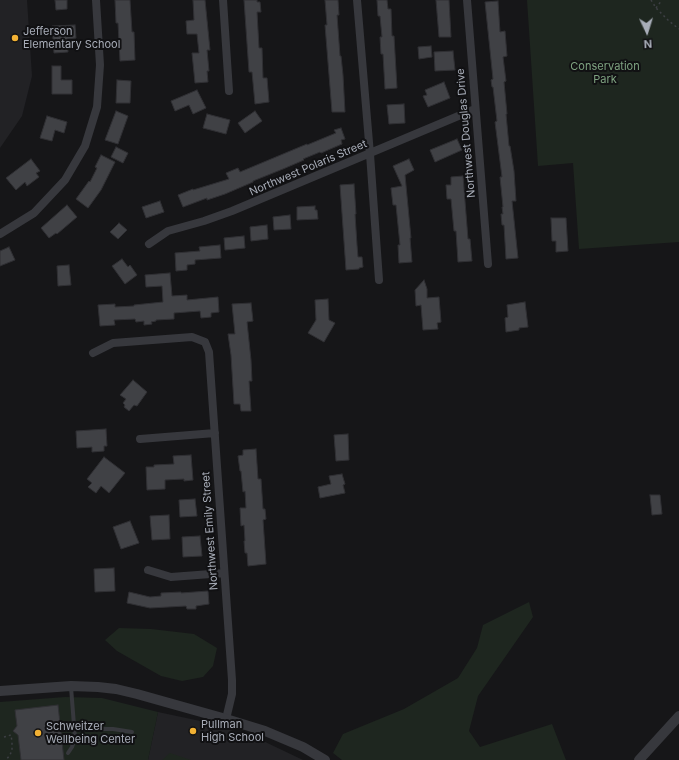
<!DOCTYPE html>
<html>
<head>
<meta charset="utf-8">
<style>
	body { margin:0 }
	#map { position:relative; width:679px; height:760px; overflow:hidden; background:#161618; font-family:Inter,sans-serif }
	canvas { display:block }
	.north { position:absolute; left:627px; top:12px; width:40px; height:40px; -webkit-text-stroke:3px #111113; paint-order:stroke; rotate:176deg; font-size:11px; font-weight:700; line-height:16px; text-align:center; color:#a8adb8 }
	.north::after { content:''; display:block; margin:auto; width:14px; height:18px; background:#a8adb8; clip-path:polygon(50% 0,100% 100%,50% 72%,0 100%) }
</style>
</head>
<body>
<div id="map">
<canvas width="679" height="760"></canvas>
<div class="north">N</div>
</div>
<script>
const ctx = document.querySelector('canvas').getContext('2d');
ctx.lineJoin = 'round';
function fill(path, color) { ctx.fillStyle = color; ctx.fill(path, 'evenodd'); }
const toPath = rows => new Path2D(rows.map(r => 'M' + r).join(''));
function trace(path, color, width, dash) { ctx.strokeStyle = color; ctx.lineWidth = width; ctx.lineCap = dash ? 'butt' : 'round'; ctx.setLineDash(dash || []); ctx.stroke(path); }
function label(font, color, halo, rows, align = 'center') {
  ctx.font = font + ' Inter,sans-serif'; ctx.lineWidth = 4; ctx.setLineDash([]); ctx.textBaseline = 'middle'; ctx.strokeStyle = halo; ctx.fillStyle = color; for (const [text, x, y, turn = 0] of rows) {
    ctx.save(); ctx.translate(x, y); ctx.rotate((+turn || 0) * Math.PI / 180); ctx.textAlign = isNaN(turn) ? turn : align; if (halo) ctx.strokeText(text, 0, 0); ctx.fillText(text, 0, 0); ctx.restore();
  }
}
fill(toPath([
	[0,0,27,0,32,76,22,116,0,148],
	[158,712,205,722,261,740,303,760,148,760]
]), '#222225');
fill(toPath([
	[527,0,679,0,679,242,579,249,573,163,538,166],
	[529,602,533,617,478,696,469,731,480,747,552,724,566,760,342,760,333,753,343,734,404,709,458,678,477,648,483,625],
	[119,628,151,629,194,634,217,648,213,666,203,677,182,681,161,676,117,651,105,640],
	[65,697,102,698,158,712,148,760,0,760,0,702],
	[170,753,191,760,162,760]
]), '#1e261f');
const building = toPath([
	[55,0,67,0,67,9,56,10,55,0],
	[115,0,130,0,132,32,134,32,135,60,120,61,118,23,116,23,115,0],
	[193,0,205,0,210,50,207,50,209,71,207,71,208,82,195,83,192,53,199,53,197,34,187,34,186,21,194,20,193,0],
	[244,0,257,0,257,2,260,2,261,12,257,12,259,48,262,48,263,78,267,78,269,102,255,104,252,72,249,72,244,0],
	[325,0,338,0,339,15,337,15,340,56,341,56,343,75,345,112,332,112,325,25,327,25,325,0],
	[377,0,387,0,388,9,391,9,392,36,394,36,397,88,385,89,383,54,381,54,380,37,382,37,380,16,378,16,377,0],
	[436,0,449,0,451,37,439,37,436,0],
	[498,1,500,32,505,31,507,56,503,57,506,81,504,82,507,114,506,114,509,146,510,146,514,171,516,201,512,201,518,258,506,259,504,225,502,225,501,214,503,214,502,207,503,207,500,177,502,177,495,122,497,121,493,87,492,87,491,80,493,79,485,2,498,1],
	[75,25,76,38,67,39,68,52,54,53,52,26,75,25],
	[431,46,432,57,419,59,418,47,431,46],
	[453,51,455,70,435,71,434,52,453,51],
	[52,66,61,66,61,80,72,80,72,94,52,94,52,66],
	[117,80,131,81,130,103,116,103,117,80],
	[444,82,450,98,428,107,423,96,427,95,425,90,444,82],
	[197,90,206,108,193,114,189,105,175,111,171,101,197,90],
	[404,104,405,123,389,124,387,105,404,104],
	[116,111,128,116,118,144,105,140,116,111],
	[255,111,262,121,245,133,238,123,255,111],
	[207,114,230,120,226,134,203,128,207,114],
	[47,116,67,122,64,133,55,130,52,141,40,138,47,116],
	[341,128,345,139,341,140,342,144,321,153,320,152,303,159,304,160,283,169,253,181,253,182,225,194,207,200,207,198,183,207,178,195,193,189,193,190,229,179,226,173,238,168,240,172,307,144,307,145,336,133,334,130,341,128],
	[457,139,462,150,435,162,430,150,457,139],
	[116,147,128,153,123,163,111,157,116,147],
	[101,155,115,162,101,190,88,208,76,199,89,181,90,182,97,168,95,167,101,155],
	[31,159,40,171,36,173,39,177,27,186,25,182,16,190,6,178,31,159],
	[409,159,414,170,405,175,411,238,410,238,412,262,399,263,398,245,400,245,396,205,393,205,391,188,402,186,393,166,409,159],
	[463,176,468,239,470,239,472,261,458,262,456,231,454,231,451,199,447,199,446,185,451,185,451,177,463,176],
	[354,184,356,214,355,214,357,245,358,257,362,257,363,267,359,268,359,269,346,270,340,185,354,184],
	[160,201,164,212,146,218,142,207,160,201],
	[67,205,77,217,57,234,56,233,49,238,41,228,67,205],
	[315,206,315,210,317,210,318,219,297,220,297,207,315,206],
	[290,215,291,229,274,230,273,217,290,215],
	[551,218,566,218,568,251,556,252,556,241,552,241,551,218],
	[119,223,127,230,118,239,110,232,119,223],
	[267,225,268,239,251,241,250,227,267,225],
	[244,236,245,248,225,250,224,238,244,236],
	[220,245,221,258,195,260,195,264,187,265,187,270,176,271,175,253,200,251,199,247,220,245],
	[9,247,15,260,0,266,0,251,9,247],
	[122,259,128,267,130,265,137,275,125,284,112,266,122,259],
	[69,265,71,285,58,286,57,266,69,265],
	[170,273,172,296,187,295,187,300,218,297,219,312,211,313,211,317,201,318,200,311,174,313,174,319,156,320,156,321,151,322,152,324,144,325,144,321,136,322,135,319,114,320,115,325,100,326,98,305,115,304,115,307,134,306,134,305,163,302,162,286,146,287,145,275,170,273],
	[424,280,427,289,427,298,439,297,441,322,437,323,438,329,423,330,421,305,416,306,415,290,424,280],
	[328,299,329,320,335,323,324,342,308,333,316,320,315,300,328,299],
	[525,302,528,327,519,328,519,330,506,332,505,318,508,317,507,305,525,302],
	[251,303,253,321,247,322,251,360,252,381,249,381,251,411,241,411,240,404,234,404,231,355,228,334,235,334,232,304,251,303],
	[133,380,147,392,137,406,134,405,129,411,124,407,125,405,123,403,126,399,120,395,133,380],
	[106,429,107,446,104,446,104,451,92,452,92,447,77,448,76,431,106,429],
	[348,434,349,460,336,461,334,435,348,434],
	[256,449,258,479,261,479,263,509,265,509,266,519,263,520,266,564,248,566,247,553,245,553,244,541,245,541,244,525,241,526,240,508,246,508,245,491,243,492,241,471,240,471,238,456,243,455,243,450,256,449],
	[191,455,193,480,184,481,184,479,165,480,165,489,147,490,146,467,154,467,154,465,174,464,173,456,191,455],
	[104,457,125,473,109,493,101,486,96,493,88,487,92,483,87,479,104,457],
	[342,474,345,484,343,485,345,493,320,498,318,487,331,484,329,476,342,474],
	[650,495,660,495,662,514,652,515,650,495],
	[195,499,197,516,180,517,179,500,195,499],
	[169,515,170,539,152,540,150,516,169,515],
	[130,521,139,543,121,549,113,527,130,521],
	[200,536,202,556,183,557,182,537,200,536],
	[114,568,115,591,95,592,94,569,114,568],
	[208,591,209,604,196,606,196,609,187,609,186,606,150,608,127,603,129,592,150,597,161,596,161,593,181,592,181,593,208,591],
	[58,705,64,760,21,760,18,735,13,731,17,726,15,710,58,705]
]);
fill(building, '#404145');
trace(building, '#303034', 1);
trace(toPath([
	[651,0,656,8,669,21,679,29],
	[656,8,662,0],
	[4,737,11,735,12,742,12,750,10,755,6,760]
]), '#3d3f44', 1.5, [2, 3]);
trace(toPath([
	[74,729,113,729,132,732],
	[68,753,72,747,75,738,71,687]
]), '#37383d', 4);
trace(toPath([
	[223,0,229,91],
	[357,0,370,154,379,280],
	[467,0,488,264],
	[0,234,34,213,65,180,85,146,97,107,100,65,96,0],
	[149,244,168,231,204,221,232,211,475,109],
	[93,353,113,343,192,337,205,342,209,352,232,680,232,694,226,719],
	[140,439,215,433],
	[148,570,171,577,224,573]
]), '#37383d', 8);
trace(toPath([
	[0,691,71,686,98,687,116,689,137,694,226,719,265,731,303,747,325,760],
	[639,760,679,716]
]), '#37383d', 10);
for (const [x, y, r, color] of [
	[15,38,4,"#f2b134"],
	[193,731,4,"#f2b134"],
	[38,733,4,"#f2b134"]
]) { const dot = new Path2D(); dot.arc(x, y, r, 0, 2 * Math.PI); ctx.fillStyle = color; ctx.fill(dot); trace(dot, '#111113', 1.5); }
label('11px', '#a8adb8', '#111113', [
	["Jefferson",23,32],
	["Elementary School",23,45],
	["Pullman",201,725],
	["High School",201,738],
	["Schweitzer",46,727],
	["Wellbeing Center",46,740]
], 'left');
label('11px', '#7fa381', '#111113', [
	["Conservation",605,67],
	["Park",605,80]
]);
label('11px', '#a8adb8', '#111113', [
	["Northwest Douglas Drive",466,133,-95],
	["Northwest Polaris Street",308,168,-23],
	["Northwest Emily Street",210,531,-94]
]);
</script>
</body>
</html>
